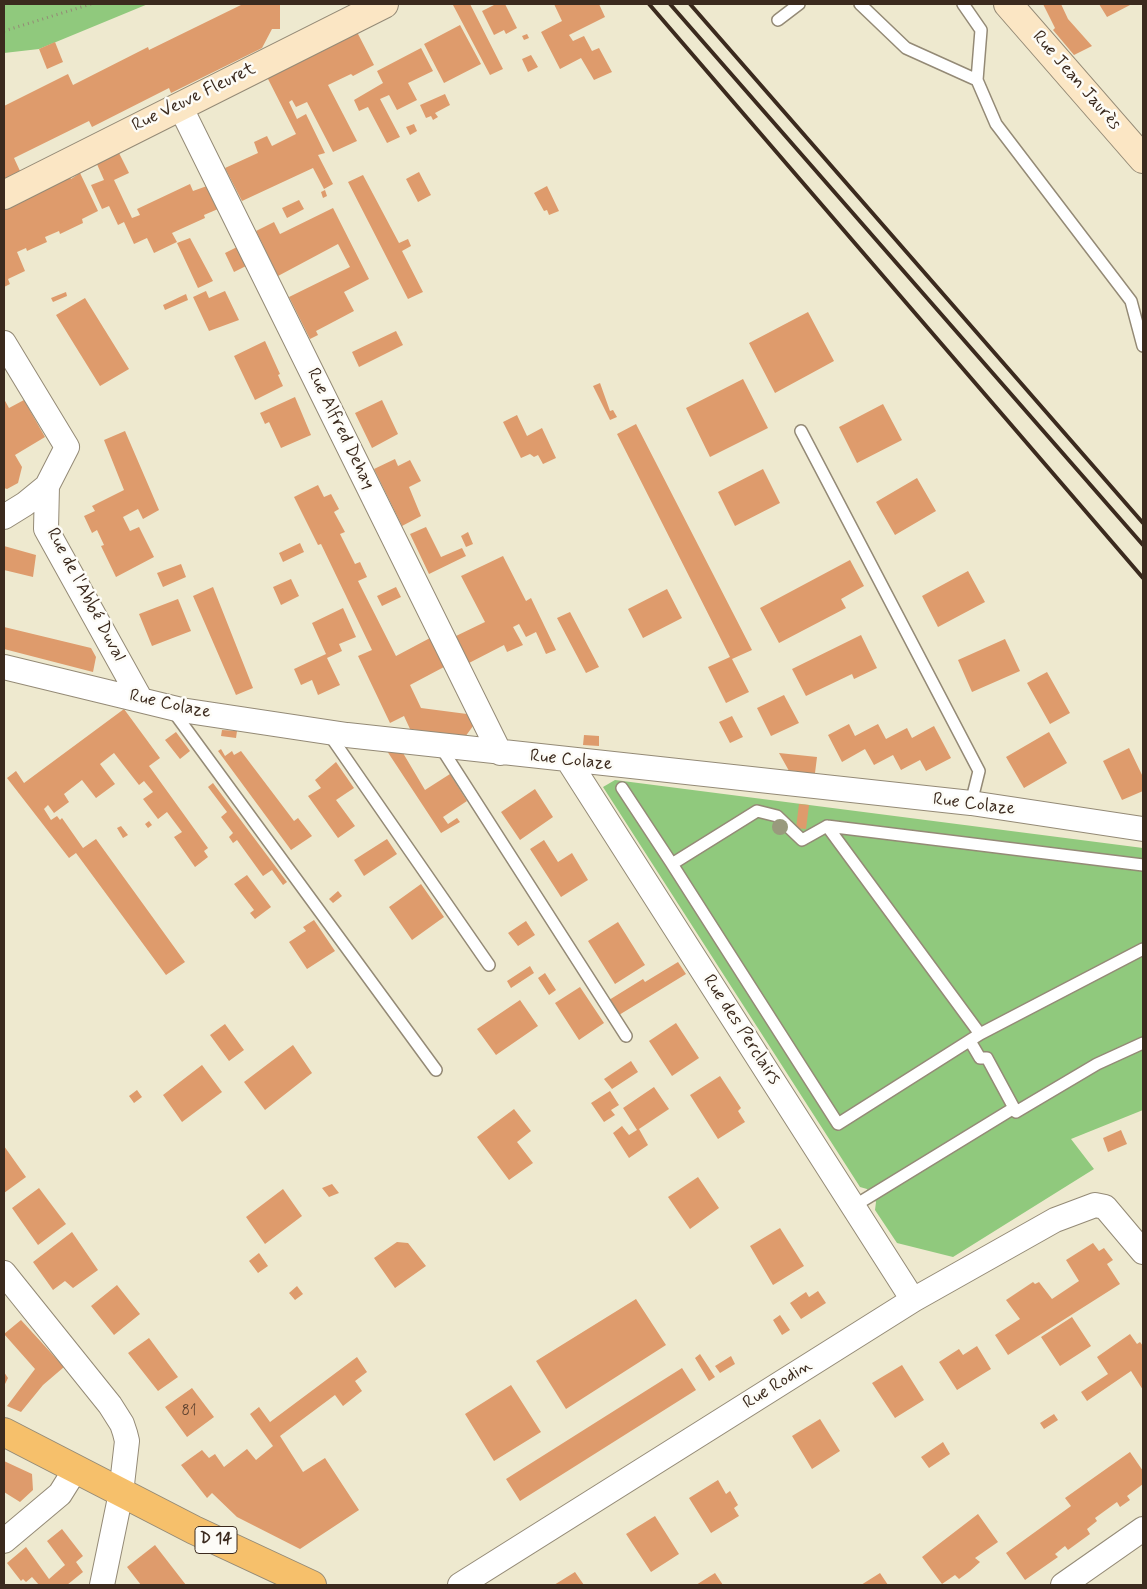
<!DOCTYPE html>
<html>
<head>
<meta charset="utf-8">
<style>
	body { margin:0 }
	#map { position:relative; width:1147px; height:1589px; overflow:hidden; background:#eee9cf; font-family:Mynerve,sans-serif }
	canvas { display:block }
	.frame { position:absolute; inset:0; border:5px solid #3b2a1e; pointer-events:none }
</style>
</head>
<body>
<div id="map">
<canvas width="1147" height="1589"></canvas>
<div class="frame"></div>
</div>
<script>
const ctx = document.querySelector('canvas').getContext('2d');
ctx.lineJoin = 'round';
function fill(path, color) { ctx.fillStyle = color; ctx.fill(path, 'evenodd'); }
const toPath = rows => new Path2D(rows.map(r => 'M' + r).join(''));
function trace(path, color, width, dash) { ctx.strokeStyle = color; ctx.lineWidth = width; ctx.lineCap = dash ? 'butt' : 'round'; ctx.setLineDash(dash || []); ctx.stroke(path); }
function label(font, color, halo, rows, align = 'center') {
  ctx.font = font + ' Mynerve,sans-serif'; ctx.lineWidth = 5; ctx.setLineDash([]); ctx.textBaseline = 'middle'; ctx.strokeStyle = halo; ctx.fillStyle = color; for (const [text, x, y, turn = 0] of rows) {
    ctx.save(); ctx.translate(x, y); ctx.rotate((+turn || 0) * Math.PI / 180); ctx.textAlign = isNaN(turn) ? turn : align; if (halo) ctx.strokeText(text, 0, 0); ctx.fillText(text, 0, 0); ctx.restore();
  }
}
fill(toPath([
	[4,4,148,4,39,49,4,53],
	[615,780,1143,848,1143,1110,1071,1139,1094,1169,953,1257,897,1243,875,1210,876,1202,867,1189,860,1187,603,787]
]), '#90c97d');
fill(toPath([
	[243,4,280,4,280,29,272,29,262,48,171,93,169,88,92,127,89,121,14,158,20,171,4,181,4,106,68,74,73,85,148,47,149,50],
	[470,4,503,69,490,75,453,5],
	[493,4,505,4,517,28,506,34,504,30,494,35,482,11,494,5],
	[554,4,599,4,605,17,569,35,573,41,584,36,592,51,599,48,612,72,594,80,581,58,560,69,541,32,562,21],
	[1043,4,1061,4,1068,19,1092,46,1074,55,1053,30,1055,28],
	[1099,4,1132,4,1107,17],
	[460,25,481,64,444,83,424,44],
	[357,32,374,65,353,76,351,74,328,85,357,141,333,152,307,102,296,107,292,100,289,102,297,119,306,114,325,153,318,155,333,184,324,189,313,168,242,201,225,168,258,153,254,142,267,136,272,146,296,134,267,77],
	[527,34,529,38,524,40,522,36],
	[55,42,63,62,47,69,39,49],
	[421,48,433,71,408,83,417,100,397,110,389,95,380,99,400,137,387,143,368,107,359,111,354,100,383,83,377,71],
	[531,55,538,67,528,72,522,59],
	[445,94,450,105,435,113,438,117,433,120,431,116,426,118,420,105],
	[414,124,417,131,410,135,406,127],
	[118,151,129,173,114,180,132,218,140,215,137,209,190,184,193,191,207,186,218,209,204,215,205,218,172,233,177,242,154,253,147,238,134,244,124,222,118,225,109,206,102,209,91,185,104,180,96,162],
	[419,172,431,195,418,202,406,179],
	[68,173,71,179,80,173,98,211,82,219,83,223,60,234,59,231,45,237,47,242,27,251,26,248,17,252,25,271,8,279,10,284,4,287,4,210,45,189],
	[363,175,399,243,408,239,411,246,402,251,423,292,408,299,348,182],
	[547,186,559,211,549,215,547,210,544,211,534,193],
	[325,190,327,196,323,198,321,192],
	[299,200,304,209,287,218,282,208],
	[333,208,369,279,344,292,354,311,316,331,318,335,310,339,289,297,350,267,338,244,278,276,256,231,274,222,280,234],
	[190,238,213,281,198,288,177,243],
	[237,247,246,266,234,272,225,253],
	[206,291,209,298,225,291,239,320,209,331,193,297],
	[66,292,67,296,53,302,51,298],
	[186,294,188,300,165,310,163,305],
	[85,298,129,369,100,386,56,315],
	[808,312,834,361,775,393,749,343],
	[396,331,403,345,359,367,352,352],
	[265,341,280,374,278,375,283,386,255,400,234,356],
	[743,379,768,428,710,457,686,408],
	[600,383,610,411,613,410,617,417,610,420,593,386],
	[295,397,311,435,281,448,269,422,265,424,260,413],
	[4,399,9,408,24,400,45,437,15,455,22,467,18,483,7,489,4,488],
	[382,400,398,434,372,448,355,413],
	[883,404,902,440,857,463,839,427],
	[517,415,527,436,542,428,556,458,543,464,538,455,534,457,530,454,521,458,503,422],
	[636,424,752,650,732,659,749,692,726,703,708,667,730,657,617,434],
	[125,431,159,510,143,519,138,509,123,517,130,531,139,527,154,557,116,577,101,546,104,545,97,530,92,533,84,516,95,511,92,506,124,490,104,440],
	[395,459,398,466,410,460,421,481,409,487,421,516,402,526,374,469],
	[763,469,780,503,735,526,718,492],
	[917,478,936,511,895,535,876,502],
	[318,485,324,497,331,494,339,509,334,512,345,532,340,534,355,564,360,562,367,577,358,581,396,656,430,638,444,667,410,685,421,708,467,714,473,726,465,737,410,729,404,716,390,723,358,656,372,650,321,544,318,545,294,497],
	[426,527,441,557,462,548,466,556,429,574,410,534],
	[468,532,473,544,466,547,461,536],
	[300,543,304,552,283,562,279,553],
	[4,546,36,555,33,577,4,570],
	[503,556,526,601,531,598,556,650,546,654,536,632,526,637,519,624,513,627,523,645,507,652,504,645,469,663,456,636,485,622,461,576],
	[850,560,864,586,841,599,846,608,779,643,760,608],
	[181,564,186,577,163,587,157,573],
	[968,571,985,602,938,627,922,596],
	[291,579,299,596,281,605,273,587],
	[213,587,253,688,236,695,193,596],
	[396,587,401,597,382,606,377,596],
	[667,589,682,618,643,638,628,609],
	[178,599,191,631,152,646,139,614],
	[343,608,356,637,339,644,342,651,327,658,340,685,318,695,312,680,301,685,294,669,326,654,312,623],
	[570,612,599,667,586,673,557,618],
	[4,627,91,648,96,657,93,672,4,649],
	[861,635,877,668,854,679,852,674,806,696,792,669],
	[1005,639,1020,671,972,692,958,660],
	[1047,672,1070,713,1050,724,1027,683],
	[784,695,799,723,771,736,757,708],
	[124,709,160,758,149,766,208,848,204,851,208,857,195,867,174,837,182,832,167,812,158,819,143,799,153,792,144,781,139,785,114,753,100,764,115,784,96,798,82,780,64,794,69,802,54,813,48,805,44,809,51,820,57,816,60,820,62,818,83,848,96,839,185,962,166,975,76,853,69,858,7,778,16,771,24,783],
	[732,716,743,737,730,743,719,722],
	[849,724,855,736,878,724,886,739,907,728,912,738,934,726,951,758,926,771,920,760,901,770,893,755,874,765,865,749,842,762,828,735],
	[222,730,237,731,236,738,221,736],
	[176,732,190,751,180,759,165,740],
	[1049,732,1067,763,1024,788,1006,757],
	[584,735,599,736,599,746,583,745],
	[1129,748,1143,777,1143,791,1122,800,1103,761],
	[221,749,225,756,232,751,234,755,241,751,294,821,298,818,312,836,291,850,218,751],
	[387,751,403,753,425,790,450,774,467,801,443,817,448,824,457,818,460,822,441,833],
	[779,753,817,757,814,781,793,778],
	[336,762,354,788,336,800,355,826,338,838,308,796,321,788,315,780],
	[213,783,287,882,283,885,272,870,263,876,237,840,233,843,229,837,233,833,221,817,227,812,208,787],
	[535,789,553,817,520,840,501,812],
	[799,804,809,805,806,829,796,828],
	[149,821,152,825,148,828,145,824],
	[121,826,128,835,123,838,117,828],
	[387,839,397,854,364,876,354,860],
	[544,840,558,862,572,853,588,880,561,897,530,849],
	[247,875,271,907,255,919,250,913,254,910,234,884],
	[421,884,444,917,412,940,389,907],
	[338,891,342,896,333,903,329,899],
	[314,920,335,951,307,969,289,942,306,931,303,927],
	[526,921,535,935,518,946,508,933],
	[618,922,645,965,615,984,588,941],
	[678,962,686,974,619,1015,609,1000,643,979,645,982],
	[530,966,534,973,511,988,507,981],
	[545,973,556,990,549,995,538,978],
	[580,987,604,1023,579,1040,555,1003],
	[520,1000,538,1026,496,1055,477,1029],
	[676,1023,699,1058,672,1076,649,1041],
	[225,1024,244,1050,229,1061,210,1035],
	[293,1045,312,1073,265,1110,244,1082],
	[631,1061,638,1072,612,1089,604,1079],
	[202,1065,222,1092,182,1122,163,1095],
	[720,1076,741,1108,738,1111,745,1122,718,1139,690,1095],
	[654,1087,669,1109,639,1129,648,1145,629,1158,613,1133,622,1126,629,1135,637,1130,623,1108],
	[137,1090,142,1097,134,1103,129,1096],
	[610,1091,619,1105,611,1110,615,1115,604,1122,591,1103],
	[514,1109,531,1131,517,1142,533,1163,509,1180,477,1137],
	[1121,1130,1127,1144,1108,1152,1103,1138],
	[4,1146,26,1177,4,1193],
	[698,1177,719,1208,690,1229,668,1197],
	[332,1184,339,1193,329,1197,322,1188],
	[39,1188,66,1224,38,1245,12,1208],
	[283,1189,302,1216,265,1244,246,1217],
	[780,1228,804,1266,773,1285,750,1246],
	[72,1232,98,1270,73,1288,65,1281,53,1290,33,1262],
	[397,1242,408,1243,426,1266,395,1288,374,1258],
	[1093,1243,1099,1251,1104,1248,1113,1260,1107,1264,1120,1284,1008,1355,995,1335,1020,1319,1006,1300,1033,1282,1035,1284,1039,1282,1052,1299,1079,1281,1066,1260],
	[259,1253,268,1266,258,1273,249,1261],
	[117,1285,140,1314,114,1335,91,1306],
	[297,1286,303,1294,295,1300,289,1293],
	[818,1291,826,1303,801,1319,790,1303,806,1292,809,1297],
	[636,1299,666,1345,566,1409,536,1361],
	[780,1315,790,1330,782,1335,773,1320],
	[1072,1317,1091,1346,1060,1366,1041,1337],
	[21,1320,64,1367,43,1385,21,1412,7,1406,35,1369,4,1334],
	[1130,1334,1137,1344,1140,1342,1143,1346,1143,1390,1131,1371,1087,1401,1081,1392,1108,1374,1097,1357],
	[149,1338,178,1377,158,1391,128,1353],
	[977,1346,991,1369,957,1390,939,1362,959,1349,963,1355],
	[700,1354,715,1377,709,1381,695,1358],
	[731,1356,735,1364,720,1373,715,1366],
	[357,1357,367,1372,355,1381,362,1391,343,1406,335,1395,280,1436,303,1472,325,1458,359,1510,300,1549,237,1517,212,1493,207,1498,181,1465,202,1450,209,1458,215,1454,224,1467,247,1449,256,1460,273,1446,250,1414,259,1407,270,1422],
	[902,1365,924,1400,895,1418,872,1383],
	[682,1368,696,1390,520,1501,506,1479],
	[4,1372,8,1378,4,1386],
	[511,1385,541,1432,494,1461,465,1414],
	[192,1388,214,1417,187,1437,165,1407],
	[1054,1414,1058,1420,1044,1429,1040,1423],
	[820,1419,840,1451,812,1469,792,1436],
	[943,1442,950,1454,929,1468,921,1457],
	[1130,1452,1143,1471,1143,1484,1127,1496,1130,1500,1120,1507,1117,1502,1095,1518,1097,1521,1087,1529,1090,1534,1068,1550,1065,1546,1055,1554,1058,1557,1025,1580,1006,1553,1071,1506,1065,1498],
	[4,1461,32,1474,33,1490,20,1502,4,1492],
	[718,1480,726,1494,730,1491,738,1505,734,1508,739,1516,711,1533,689,1498],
	[978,1514,998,1542,975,1558,980,1562,970,1571,959,1579,955,1575,942,1584,922,1557],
	[655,1516,679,1554,651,1572,626,1534],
	[62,1529,83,1556,76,1562,83,1572,67,1585,39,1585,32,1577,26,1582,23,1579,21,1581,7,1563,26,1547,49,1579,65,1565,47,1541],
	[155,1545,186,1585,141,1585,127,1567],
	[575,1572,584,1585,554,1585],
	[715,1573,723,1585,696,1585],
	[880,1573,888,1585,861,1585]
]), '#de9b6c');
const lane = toPath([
	[860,4,906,48,977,80],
	[963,4,981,30,977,80,996,124,1131,301,1143,346],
	[778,20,799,4],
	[801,431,979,771,971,803],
	[173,711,436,1070],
	[329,734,489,965],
	[440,746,626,1036],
	[622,788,672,864,757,811,777,816,802,840,827,826,1143,865],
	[672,864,838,1124,980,1034,827,826],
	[980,1034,1143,949],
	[1014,1108,1016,1112,1097,1064,1143,1043],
	[854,1206,1014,1108,987,1058,980,1058,970,1041]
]);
const street = toPath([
	[180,106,500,753],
	[4,343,67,447,47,486,46,529,141,700],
	[4,517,25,504,47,486],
	[4,667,181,710,347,735,971,803,1143,829],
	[568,760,913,1300],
	[4,1273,110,1405,122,1424,125,1433,127,1441,121,1493,102,1585],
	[4,1541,60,1494,75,1470],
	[460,1585,913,1300,1055,1220,1095,1205,1105,1207,1143,1252],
	[1063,1585,1143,1529]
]);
const secondary = toPath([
	[1008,4,1143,159],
	[4,195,384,4]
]);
const primary = toPath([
	[4,1432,194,1530,312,1585]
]);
trace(lane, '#948a76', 14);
trace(street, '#948a76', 26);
trace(secondary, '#948a76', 30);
trace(primary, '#948a76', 30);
trace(toPath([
	[4,31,91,4]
]), '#948a76', 3, [1, 4]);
trace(lane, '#fff', 11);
trace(street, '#fff', 24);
trace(secondary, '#fbe6c4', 28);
trace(primary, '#f6c06b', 28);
trace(toPath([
	[649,4,1143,578],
	[670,4,1143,545],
	[690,4,1143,523]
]), '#3b2a1e', 4);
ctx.fillStyle = '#999a7d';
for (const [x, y] of [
	[780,827]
]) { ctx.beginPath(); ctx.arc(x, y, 8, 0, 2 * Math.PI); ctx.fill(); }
label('15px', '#644632', null, [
	["81",189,1412]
]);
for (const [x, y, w] of [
	[216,1540,42]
]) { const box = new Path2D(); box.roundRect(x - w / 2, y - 13.5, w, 27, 4); ctx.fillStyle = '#fdfcf7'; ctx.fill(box); trace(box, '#3b2a1e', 1); }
label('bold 16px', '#3b2a1e', null, [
	["D 14",216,1540]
]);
label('18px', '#3b2a1e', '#fdfcf7', [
	["Rue Jean Jaurès",1076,81,49],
	["Rue Veuve Fleuret",194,98,-26],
	["Rue Alfred Dehay",340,429,64],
	["Rue de l'Abbé Duval",85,595,62],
	["Rue Colaze",170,705,12],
	["Rue Colaze",571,761,6],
	["Rue Colaze",974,805,7],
	["Rue des Perclairs",741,1030,57],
	["Rue Rodin",778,1385,-32]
]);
</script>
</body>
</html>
